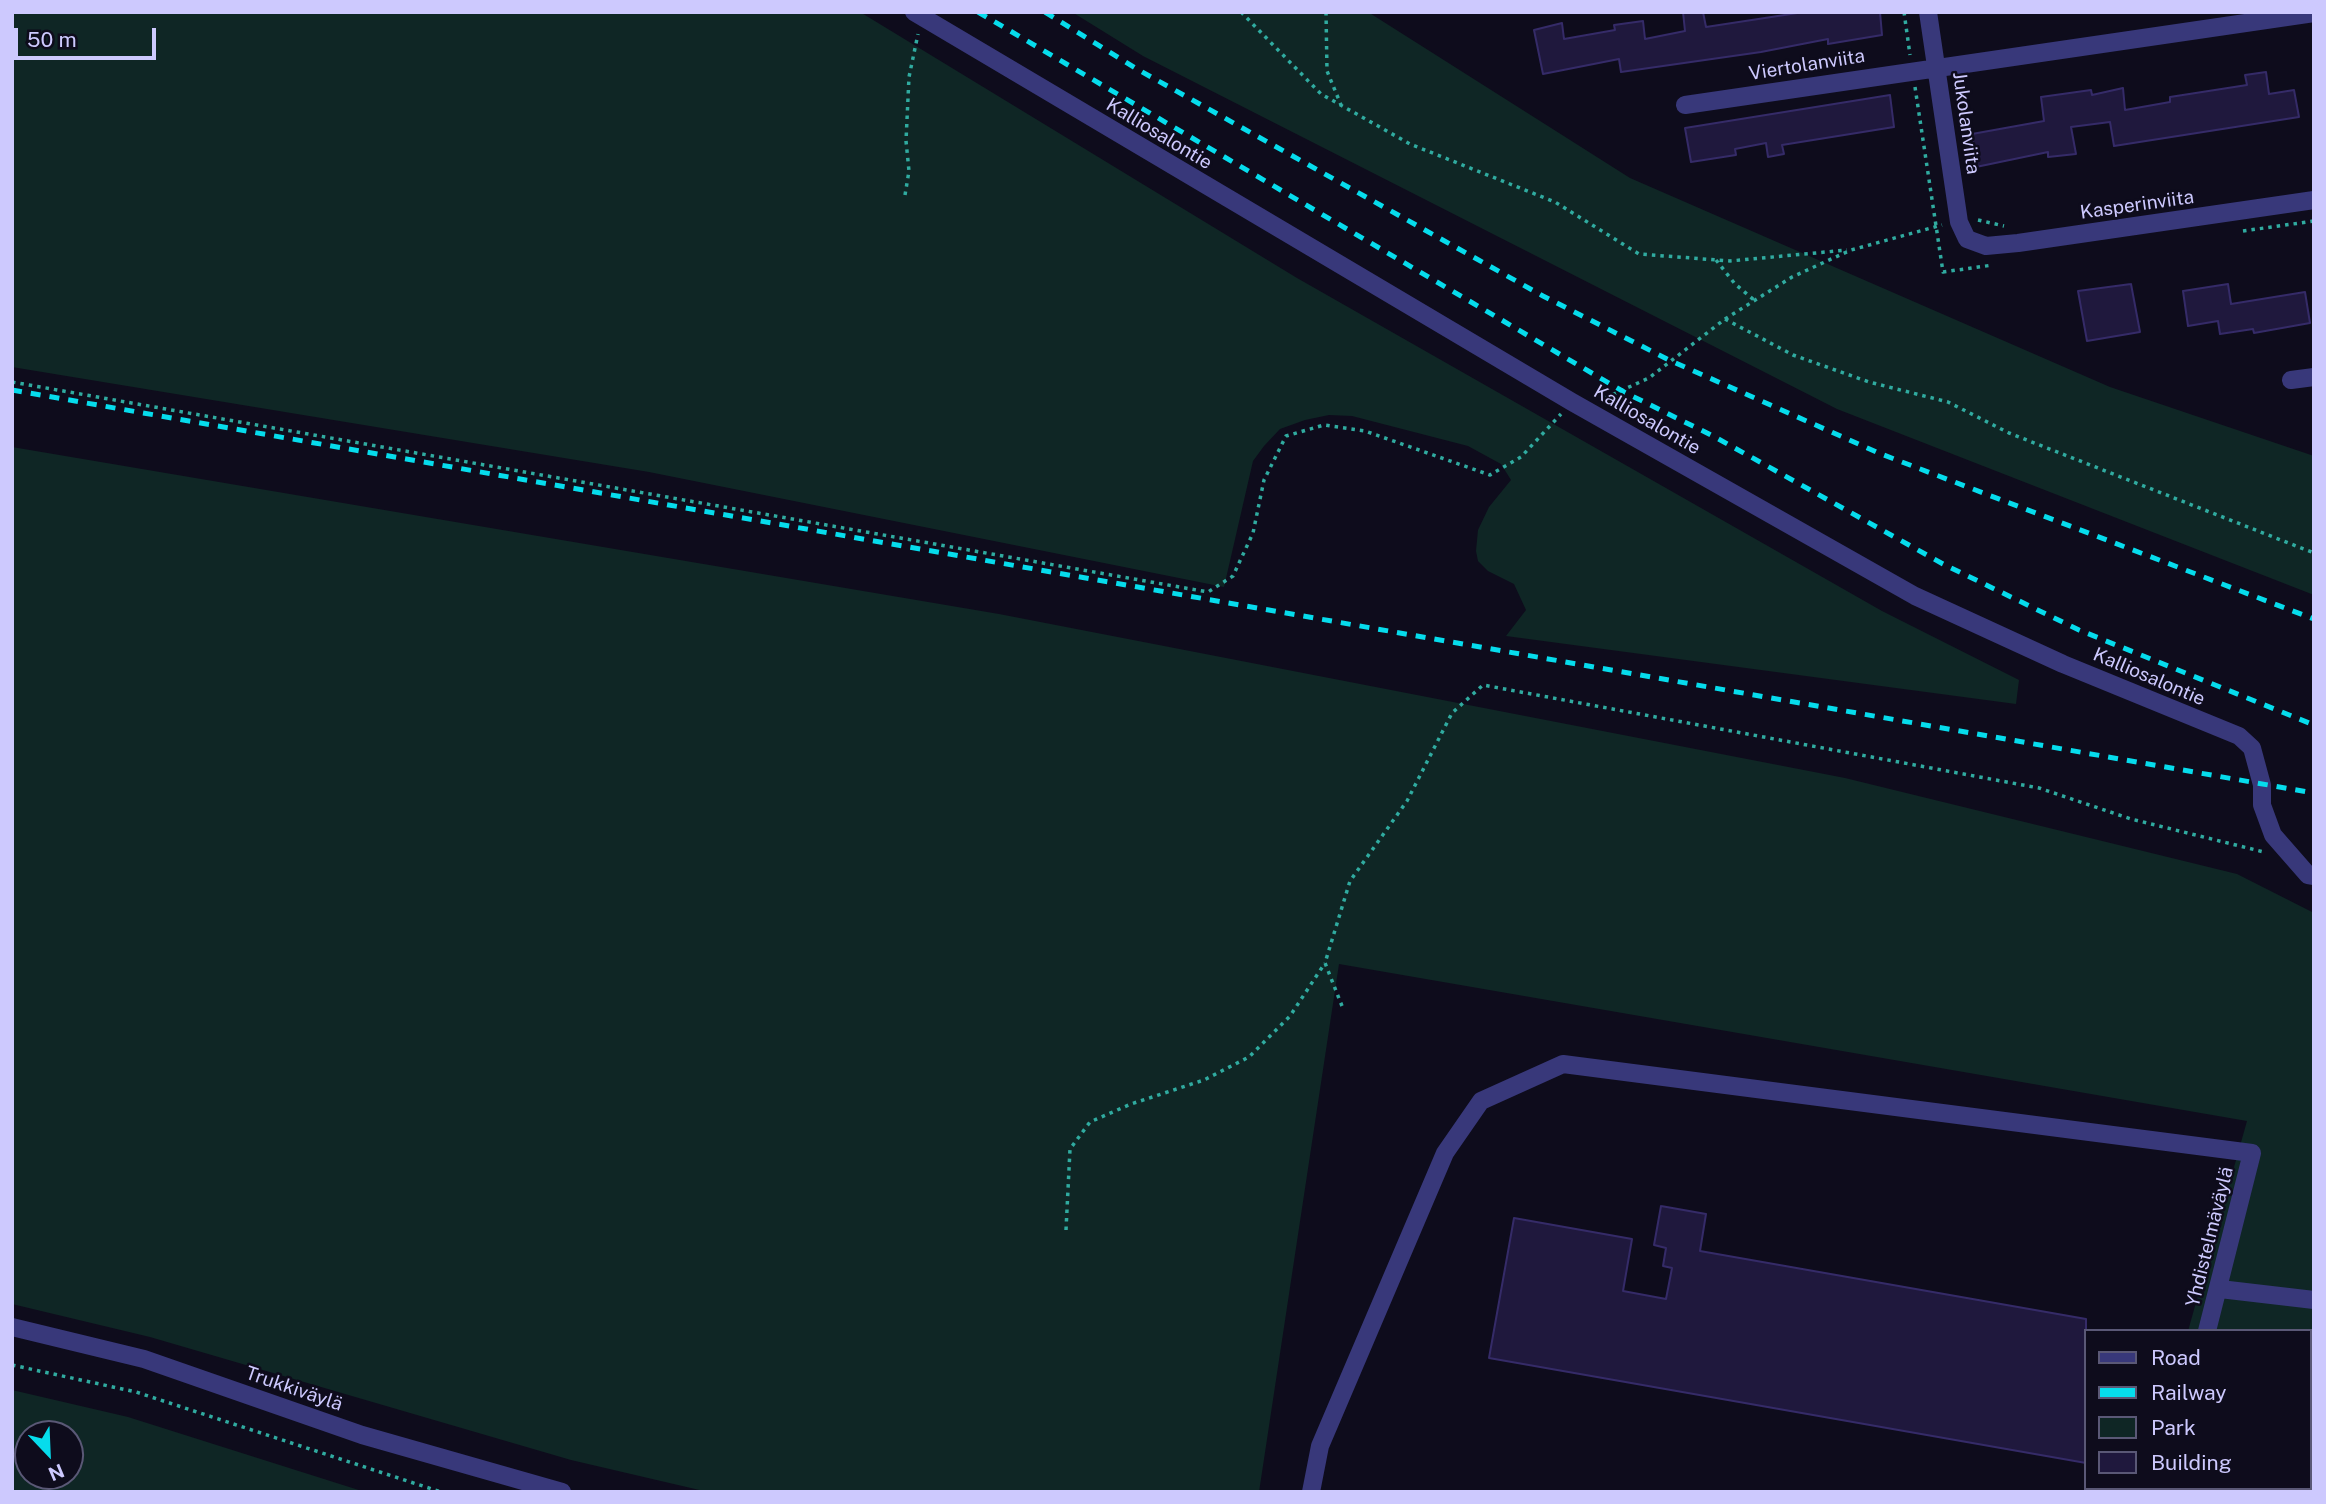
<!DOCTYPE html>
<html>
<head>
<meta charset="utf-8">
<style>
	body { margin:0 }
	#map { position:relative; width:2326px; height:1504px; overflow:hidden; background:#0e0c1c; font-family:"Public Sans",sans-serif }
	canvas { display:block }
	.frame { position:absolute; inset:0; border:14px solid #cdc9fe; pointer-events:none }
	.legend { position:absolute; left:2084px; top:1329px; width:228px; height:161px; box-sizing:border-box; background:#0e0c1c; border:2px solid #5a5876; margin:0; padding:9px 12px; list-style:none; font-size:21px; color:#cdc9fe }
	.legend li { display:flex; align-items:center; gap:14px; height:35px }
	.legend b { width:35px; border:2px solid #5a5876 }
	.north { position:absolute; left:14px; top:1420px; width:70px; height:70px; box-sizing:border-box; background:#0e0c1c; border:2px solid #5a5876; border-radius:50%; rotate:157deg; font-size:19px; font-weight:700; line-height:28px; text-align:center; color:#cdc9fe }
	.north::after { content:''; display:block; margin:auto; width:24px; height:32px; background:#06dcec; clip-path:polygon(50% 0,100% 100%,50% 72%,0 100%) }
	.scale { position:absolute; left:14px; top:28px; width:142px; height:32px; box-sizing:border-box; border:4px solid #cdc9fe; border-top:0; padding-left:9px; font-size:21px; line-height:24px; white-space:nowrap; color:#cdc9fe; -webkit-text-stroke:5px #0e0c1c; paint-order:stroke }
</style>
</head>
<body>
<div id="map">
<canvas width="2326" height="1504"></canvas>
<div class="frame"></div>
<ul class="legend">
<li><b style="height:9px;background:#38387a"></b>Road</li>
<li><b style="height:9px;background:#06dcec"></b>Railway</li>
<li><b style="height:19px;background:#0f2625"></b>Park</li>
<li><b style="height:19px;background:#1f183d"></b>Building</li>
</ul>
<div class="north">N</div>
<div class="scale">50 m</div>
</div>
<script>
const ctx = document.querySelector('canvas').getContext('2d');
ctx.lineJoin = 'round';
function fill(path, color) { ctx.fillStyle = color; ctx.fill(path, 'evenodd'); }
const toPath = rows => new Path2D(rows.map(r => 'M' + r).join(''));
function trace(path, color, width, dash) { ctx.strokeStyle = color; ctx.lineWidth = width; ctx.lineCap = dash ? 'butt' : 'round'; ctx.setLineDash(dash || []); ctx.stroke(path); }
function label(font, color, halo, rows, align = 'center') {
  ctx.font = font + ' "Public Sans",sans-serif'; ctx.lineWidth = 5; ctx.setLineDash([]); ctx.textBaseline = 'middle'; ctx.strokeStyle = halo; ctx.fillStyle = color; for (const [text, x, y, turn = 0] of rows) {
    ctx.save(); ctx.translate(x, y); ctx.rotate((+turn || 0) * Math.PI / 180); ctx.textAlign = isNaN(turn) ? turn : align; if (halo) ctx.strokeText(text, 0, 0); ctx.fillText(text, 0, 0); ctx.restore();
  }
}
fill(toPath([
	[12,12,860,12,1297,278,1882,611,2019,680,2016,704,1506,636,1526,610,1514,584,1488,571,1478,561,1476,551,1478,530,1489,507,1511,480,1501,464,1468,446,1352,416,1329,415,1305,420,1280,429,1264,446,1253,461,1224,587,649,472,12,367],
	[1072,12,1368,12,1630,178,2110,387,2314,456,2314,595,1837,409,1143,56],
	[12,447,999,614,1845,778,2237,874,2314,913,2314,1492,2143,1492,2144,1488,2310,1488,2310,1331,2188,1331,2247,1121,1339,964,1259,1492,708,1492,571,1460,150,1337,12,1304],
	[12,1390,128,1417,365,1492,12,1492],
	[70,1434,70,1476,28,1476,28,1434]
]), '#0f2625');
const building = toPath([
	[1683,12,1703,12,1706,27,1804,12,1880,12,1882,35,1828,44,1828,39,1761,52,1621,72,1619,59,1543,74,1534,30,1562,23,1564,39,1615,30,1614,25,1643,21,1645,39,1685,31,1683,12],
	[2266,72,2269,94,2294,90,2299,117,2114,146,2110,122,2071,127,2076,154,2048,157,2048,152,1976,167,1972,134,2044,121,2041,97,2091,90,2092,95,2123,88,2125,110,2170,102,2170,97,2247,85,2245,75,2266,72],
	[1890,95,1894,127,1782,145,1784,154,1768,157,1766,143,1735,149,1736,155,1691,162,1685,128,1890,95],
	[2131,284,2140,332,2087,341,2078,291,2131,284],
	[2228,284,2231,304,2305,292,2310,323,2254,333,2253,329,2220,334,2218,321,2188,326,2183,291,2228,284],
	[1661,1206,1706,1214,1700,1251,2086,1319,2086,1463,1489,1358,1514,1218,1632,1239,1623,1291,1666,1299,1672,1268,1663,1266,1666,1248,1654,1245,1661,1206]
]);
fill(building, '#1f183d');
trace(building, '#352b68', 2);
trace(toPath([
	[1241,12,1321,94,1410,144,1555,202,1639,254,1730,261,1847,250],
	[1326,12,1327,71,1341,105],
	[1904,12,1910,55],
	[1915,87,1943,272,1993,265],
	[905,195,909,171,906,141,909,77,918,34],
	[1978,220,2004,226],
	[2243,231,2314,221],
	[1716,260,1735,284,1754,300],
	[1725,319,1793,355,1869,382,1948,402,2009,433,2314,553],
	[12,382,1208,592,1233,576,1253,533,1264,480,1286,436,1324,425,1365,431,1490,475,1521,457,1561,414],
	[1605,398,1649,378,1725,319,1792,277,1851,250,1942,225],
	[1342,1006,1325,963,1350,881,1407,801,1452,713,1483,685,2039,788,2131,819,2264,852],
	[1066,1230,1070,1149,1090,1122,1131,1104,1204,1080,1249,1057,1290,1016,1325,963],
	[12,1365,136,1392,441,1492]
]), '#30aba0', 3.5, [3.5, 5]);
trace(toPath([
	[914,12,1572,402,1915,596,2063,664,2239,736,2252,748,2262,785,2262,805,2273,835,2308,875,2314,876],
	[1928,12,1959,222,1967,239,1986,246,2018,243,2314,200],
	[1685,105,2314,13],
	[2291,380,2314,377],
	[2220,1289,2314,1300],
	[12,1327,144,1359,362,1435,562,1492],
	[1311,1492,1320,1446,1445,1153,1481,1101,1563,1064,2252,1153,2207,1331],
	[2160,1492,2161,1488]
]), '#38387a', 18);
trace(toPath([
	[978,12,1624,392,1715,437,1943,564,2079,630,2314,725],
	[1045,12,1137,69,1543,296,1669,360,1881,454,2314,619],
	[12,390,2314,793]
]), '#06dcec', 5, [10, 9]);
label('19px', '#cdc9fe', '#0e0c1c', [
	["Viertolanviita",1807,65,-9],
	["Jukolanviita",1966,123,82],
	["Kalliosalontie",1159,134,31],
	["Kasperinviita",2137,205,-8],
	["Kalliosalontie",1647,420,30],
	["Kalliosalontie",2149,677,23],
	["Yhdistelmäväylä",2210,1237,-76],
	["Trukkiväylä",294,1389,19]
]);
</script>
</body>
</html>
